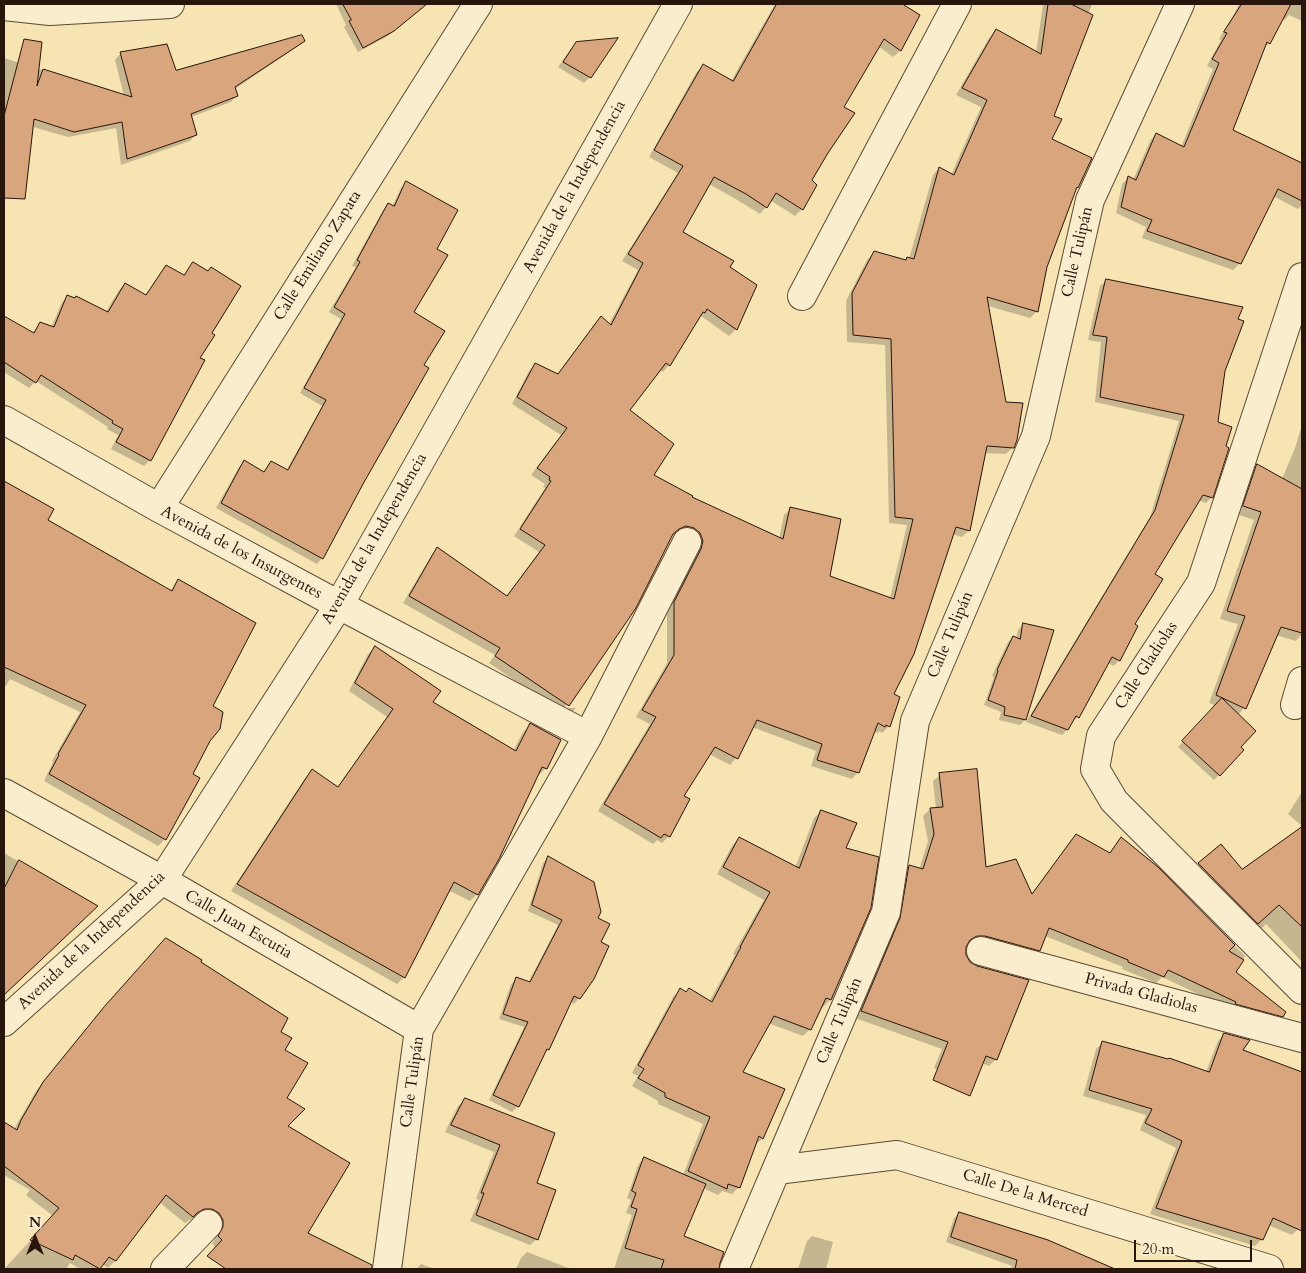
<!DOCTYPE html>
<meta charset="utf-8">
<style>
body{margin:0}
#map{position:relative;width:1306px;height:1273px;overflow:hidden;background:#f7e4b3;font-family:Cardo,serif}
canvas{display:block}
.frame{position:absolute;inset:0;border:5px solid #28150c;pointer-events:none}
.north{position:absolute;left:10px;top:1213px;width:50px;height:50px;-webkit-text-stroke:4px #faedce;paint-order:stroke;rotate:0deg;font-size:14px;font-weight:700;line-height:20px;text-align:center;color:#28150c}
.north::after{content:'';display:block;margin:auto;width:18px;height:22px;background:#28150c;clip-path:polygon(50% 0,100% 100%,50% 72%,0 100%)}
.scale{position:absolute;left:1134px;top:1240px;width:118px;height:22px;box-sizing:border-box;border:2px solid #28150c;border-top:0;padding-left:6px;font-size:15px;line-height:18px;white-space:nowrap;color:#28150c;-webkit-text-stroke:4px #faedce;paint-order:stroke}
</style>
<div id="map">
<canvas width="1306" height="1273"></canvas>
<div class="frame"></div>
<div class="north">N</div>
<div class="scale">20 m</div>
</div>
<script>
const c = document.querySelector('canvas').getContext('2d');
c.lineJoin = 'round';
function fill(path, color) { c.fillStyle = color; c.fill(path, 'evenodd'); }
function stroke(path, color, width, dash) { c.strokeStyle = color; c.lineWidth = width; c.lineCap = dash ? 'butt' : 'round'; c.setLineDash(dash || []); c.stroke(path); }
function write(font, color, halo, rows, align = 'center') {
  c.font = font + ' Cardo,serif'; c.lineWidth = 4; c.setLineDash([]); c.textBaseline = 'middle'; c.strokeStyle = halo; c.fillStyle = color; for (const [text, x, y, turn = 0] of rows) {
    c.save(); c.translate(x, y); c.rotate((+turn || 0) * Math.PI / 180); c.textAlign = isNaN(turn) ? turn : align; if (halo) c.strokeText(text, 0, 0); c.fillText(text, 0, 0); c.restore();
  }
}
fill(new Path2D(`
 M336,4H426L388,36L358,52L344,27L346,25Z
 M775,4H900L918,15L900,51L893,57L878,46L843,108L810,180L802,209L795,216L770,200L766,207L760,214L739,201L709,184L681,233L729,268L736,329L729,336L701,316L669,365L663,372L659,369L628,410L652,476L690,498L779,539L784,515L791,508L828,577L890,598L907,525L889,523L885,345L847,342L846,301L867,260L874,253L905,261L907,258L909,259L933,175L939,168L951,175L981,107L956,95L989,38L996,31L1036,53L1043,4H1092L1053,116L1050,139L1077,187L1074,190L1045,267L1037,311L1030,318L988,306L1013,447L1006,454L984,453L969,530L962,537L952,534L893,695L889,726L882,733L879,731L877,733L873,731L858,772L852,779L811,766L816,751L752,727L736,758L730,765L709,754L682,796L669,836L662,843L657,840L653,844L598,811L650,724L636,717L667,663V610L679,533L672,535L635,607L564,708H576L569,716L561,712L489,663L495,655L403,603L431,556L437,549L506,597L539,552L514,536L545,488L543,487L545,484L531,475L561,435L512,404L529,371L535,365L557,375L594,325L601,318L609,324L638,270L622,261L678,173L649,157L696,73L703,66L731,81Z
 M1239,4H1302V21L1289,15L1285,20L1282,18L1269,43L1263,48L1231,130L1302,164V205L1298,209L1273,196L1240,263L1233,270L1142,238L1146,227L1116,213L1122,184L1128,178L1133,180L1150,141L1156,134L1181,147L1213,69L1207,66L1221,40L1219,39L1234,14Z
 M615,39L590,77L584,83L558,67L571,49L577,44Z
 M304,41L297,47L235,89L237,95L231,102L191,117L196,134L190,141L121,165L116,128L68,137L33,127L24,151L4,147V58L124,96L115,60L121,53L175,71Z
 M407,183L435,250L413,312L423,365L362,484L322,558L317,564L216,508L239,467L244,462L263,473L271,463L286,471L322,406L300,393L341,319L329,312L356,267L352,266L383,210L388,205L392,207L401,188Z
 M193,263L211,334L150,460L144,466L111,449L118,435L107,429L108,427L36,381L29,388L4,372V317L32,333L41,324L51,328L62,302L68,296L106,312L119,290L125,284L145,296L161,273L167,267L183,276Z
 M1106,281L1236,320L1223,370L1217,422L1212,497L1206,503L1198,500L1154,575L1119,660L1114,666L1108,663L1078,717L1072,722L1067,730L1062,735L1026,722L1150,517L1179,421L1095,402L1101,342L1088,340L1100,286Z
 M1302,425V634L1296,641L1276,635L1244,708L1238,715L1239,747L1242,750L1214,780L1178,747L1216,706L1209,703L1238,624L1220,619L1254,520L1236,514L1249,473L1257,465L1282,479L1295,448Z
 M4,483L52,510L46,521L170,591L179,580L211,707L209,740L191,774L198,778L165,839L158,846L44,781L53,762L52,761L80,712L10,679L4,689V629L6,626L4,624Z
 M1023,625L1025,720L1020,725L999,720L1001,712L984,705L994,677L992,676L1008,642L1013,637L1016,639L1018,630Z
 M375,647L432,702L513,751L523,732L530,725L546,768L539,775H537L477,894L470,901L448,890L404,977L397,984L231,891L305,778L312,771L337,788L387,717L349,691L368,654Z
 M940,775L985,868L1031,895L1070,843L1108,854L1121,839L1157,868L1245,956L1234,973L1282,1016L1275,1023L1230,1009L1162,977L1156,983L1122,969L1123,967L1045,936L1039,950L1032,957L977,942H969L966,944L965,955L996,1059L989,1066L982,1063L971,1081L934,1068L942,1049L855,1018L902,874L909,867L919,870L928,841L923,816L930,809H936L933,781Z
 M1302,792V826L1288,814Z
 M821,811L845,848L830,1000L823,1007L821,1006L810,1029L803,1036L768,1023L741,1073L784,1090L762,1139L754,1146L739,1187L732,1194L722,1191L718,1195L703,1188L683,1236L713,1249L704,1269H614L632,1215L626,1213L631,1200L627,1198L638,1165L644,1158L683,1175L703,1124L658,1104V1101L632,1086L638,1076L632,1073L673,997L680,990L709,1002L735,955L733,954L764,900L717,874L732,846L739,838L795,868L814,818Z
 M1302,828V962L1266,924L1256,935L1192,871L1220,846L1242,871Z
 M4,853L96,906L4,993Z
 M548,858L596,919L579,998L574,1004L570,1001L548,1049L544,1053L518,1106L512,1112L489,1100L524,1027L499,1019L511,984L516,979L528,983L558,925L528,911L543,863Z
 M159,947L199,962L279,1032L283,1051L286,1127L235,1263L212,1244L217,1235L216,1227L204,1215L196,1216L185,1223L159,1202L115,1261L108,1268L102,1264L98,1269H80L70,1263L66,1269H4L53,1216L26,1195L30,1190L4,1175V1124L14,1129L36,1091L97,1016Z
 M1224,1034L1241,1050L1302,1074V1220L1298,1229L1292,1235L1268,1225L1262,1239L1255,1246L1150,1214L1176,1148L1140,1130L1146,1115L1083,1096L1096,1049L1102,1043L1206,1072L1218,1041Z
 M465,1100L535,1184L537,1239L530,1245L470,1221L479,1200L476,1199L494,1152L445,1132L458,1106Z
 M959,1213L1048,1241L1112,1269H1011L1012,1266L946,1242L954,1218Z
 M812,1236L833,1242L826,1269H798L807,1241Z
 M300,1243L345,1253L336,1269H285Z
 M527,1252L571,1269H516L521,1258Z
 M421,1264L435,1269H416Z`), '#0003');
const building = new Path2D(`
 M343,4H427L394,31L363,48L349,21L351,20Z
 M777,4H905L904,5L920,15L901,51L884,39L844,107L855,113L828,153L812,180L817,185L803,210L776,193L767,208L746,194L714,177L683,232L734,261L730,267L757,285L737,330L707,309L705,313L703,312L670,366L666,363L630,410L674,444L654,475L693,496L692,497L783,539L790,507L841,519L830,576L894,599L913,519L895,517L891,339L853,335L852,293L874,251L906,260L907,257L914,259L939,167L954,175L987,100L962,88L996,29L1041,54L1048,4H1071L1093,15L1054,116L1062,119L1052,139L1092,158L1078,188L1077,187L1047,267L1038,312L987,297L1006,402L1023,403L1017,440L1014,448L987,446L970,531L956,527L914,654L894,694L900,697L890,727L886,725L885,727L878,723L859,773L817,760L822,744L757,720L738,759L715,747L684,796L690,799L670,837L664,834L661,838L604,804L656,717L642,710L674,655V602L701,549L703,541L700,533L694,528L686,526L679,529L673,534L636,608L569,706L495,656L500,648L409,596L437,547L507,596L545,545L520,529L551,481L549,480L550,477L537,468L567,428L517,397L535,363L558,374L601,316L611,325L643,263L628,254L683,166L654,150L703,64L733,81Z
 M1242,4H1291L1270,44L1267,42L1233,130L1302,163V201L1278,189L1241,264L1147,231L1152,220L1121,207L1128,176L1136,180L1156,133L1184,147L1219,63L1212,59L1227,33L1224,32Z
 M302,35L305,41L235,87L238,96L191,114L197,135L127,159L122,122L74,132L34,119L25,199L4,198V116L24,39L42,42L37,86L43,69L132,97L120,52L167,44L176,70Z
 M618,38L591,78L563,62L576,42Z
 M406,181L458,210L437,249L448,255L414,312L445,331L424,365L429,368L363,484L323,559L221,503L244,460L264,472L271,461L288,470L326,400L304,388L345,314L334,307L360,262L357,260L388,203L394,206Z
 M193,262L208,271L211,267L241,286L212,333L215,335L200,358L205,360L151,461L116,442L123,429L112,423L113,421L41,375L36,383L4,362V316L34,333L40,322L54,327L67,295L75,298L76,296L108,312L125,283L146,295L166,265L184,275Z
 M1106,279L1243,307L1238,319L1244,321L1225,371L1218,422L1232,427L1226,446L1229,448L1213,498L1203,495L1155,574L1163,579L1135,624L1138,626L1120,661L1112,657L1079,718L1076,716L1068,730L1031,716L1155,510L1184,415L1100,397L1107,337L1093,335Z
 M1257,464L1302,489V633L1281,627L1246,709L1216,695L1245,616L1227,611L1261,512L1243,506Z
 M4,481L54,509L48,520L172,591L178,579L256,623L213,706L223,712L220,729L210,741L193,774L200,778L166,840L49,774L59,755L58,754L86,705L4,667Z
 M1023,623L1054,630L1026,720L1004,715L1005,707L988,700L998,671L997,670L1013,636L1020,639Z
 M375,646L441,691L433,702L516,751L530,723L561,740L547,769L542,767L499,859L478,895L454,882L405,978L237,884L312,769L338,787L393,709L355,683Z
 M1222,698L1256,731L1241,747L1244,750L1220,776L1182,741Z
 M977,769L986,867L1016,859L1032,894L1076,834L1110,853L1121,837L1158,867L1235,945L1229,951L1244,960L1236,972L1286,1012L1283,1017L1235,1004L1236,1002L1168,970L1164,977L1128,962V960L1049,928L1040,951L985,936H977L970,940L966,947V955L970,962L977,966L1029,980L997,1060L986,1056L970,1096L933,1080L948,1042L861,1011L900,918L909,865L923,869L934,834L930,808L943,807L939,773Z
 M821,810L857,823L846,848L879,857L871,908L831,1000L826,998L811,1030L774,1016L743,1072L785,1089L763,1139L759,1136L740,1188L728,1184L727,1189L688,1171L710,1117L665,1097V1093L638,1078L644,1069L638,1065L680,988L686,992L689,988L712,1002L741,947H740L770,892L723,867L739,837L799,868Z
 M1302,827V927L1279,905L1258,924L1198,863L1221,844L1242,869Z
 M548,856L594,882L601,912L598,918L610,924L601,942L609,946L594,979L580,999L574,996L549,1050L547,1049L519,1107L493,1095L528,1022L503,1014L516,977L530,982L562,920L532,905Z
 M19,860L98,906L4,995V889Z
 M166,938L202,960L201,962L288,1018L281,1032L292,1038L285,1050L308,1063L287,1098L305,1109L288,1126L350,1163L308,1233L372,1265V1269H226L207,1256L222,1240L218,1236L223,1227V1220L219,1213L212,1209H204L197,1213L193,1217L166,1195L116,1261L109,1257L100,1269L75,1255L73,1260L30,1240L59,1208L4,1166V1122L17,1130L21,1120L43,1082L104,1007Z
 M1224,1033L1250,1040L1243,1050L1302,1072V1231L1273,1218L1263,1240L1156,1208L1182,1141L1145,1123L1152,1109L1089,1090L1102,1041L1168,1059L1169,1058L1209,1072Z
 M465,1098L555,1133L537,1183L556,1190L538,1240L476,1215L484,1193H481L500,1145L451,1125Z
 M644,1157L706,1184L684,1236L724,1252L720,1263L719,1269H661L664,1260L625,1248L637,1209L631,1207L636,1193L632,1191Z
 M959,1212L1048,1240L1115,1269H1015L1017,1260L951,1237Z`);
fill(building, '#d9a57c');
stroke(building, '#28150c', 1);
const street = new Path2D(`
 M4,6L50,11L170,4
 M1302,277L1201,583L1101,736L1095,769L1114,801L1302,990
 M802,296L957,4
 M4,420L159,508L339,605L588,736
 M159,508L478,4
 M1295,705L1302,681
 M4,793L162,880L419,1029
 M981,951L1302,1038
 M4,1022L162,880L339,605L678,4
 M777,1170L897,1155L1269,1269
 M165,1269L208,1224
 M387,1269L419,1029L588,736L687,542
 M734,1269L886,912L915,721L1036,436L1090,200L1180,4`);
stroke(street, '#5c4936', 30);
stroke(street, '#faedce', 28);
write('16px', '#28150c', '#faedce', [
 ["Avenida de la Independencia",575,187,-61],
 ["Calle Tulipán",1078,252,-77],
 ["Calle Emiliano Zapata",318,256,-58],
 ["Avenida de la Independencia",375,539,-60],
 ["Avenida de los Insurgentes",241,553,28],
 ["Calle Tulipán",951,635,-67],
 ["Calle Gladiolas",1147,666,-57],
 ["Calle Juan Escutia",238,925,30],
 ["Avenida de la Independencia",92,941,-43],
 ["Privada Gladiolas",1141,994,15],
 ["Calle Tulipán",840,1021,-67],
 ["Calle Tulipán",413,1082,-82],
 ["Calle De la Merced",1025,1194,17]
]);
</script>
